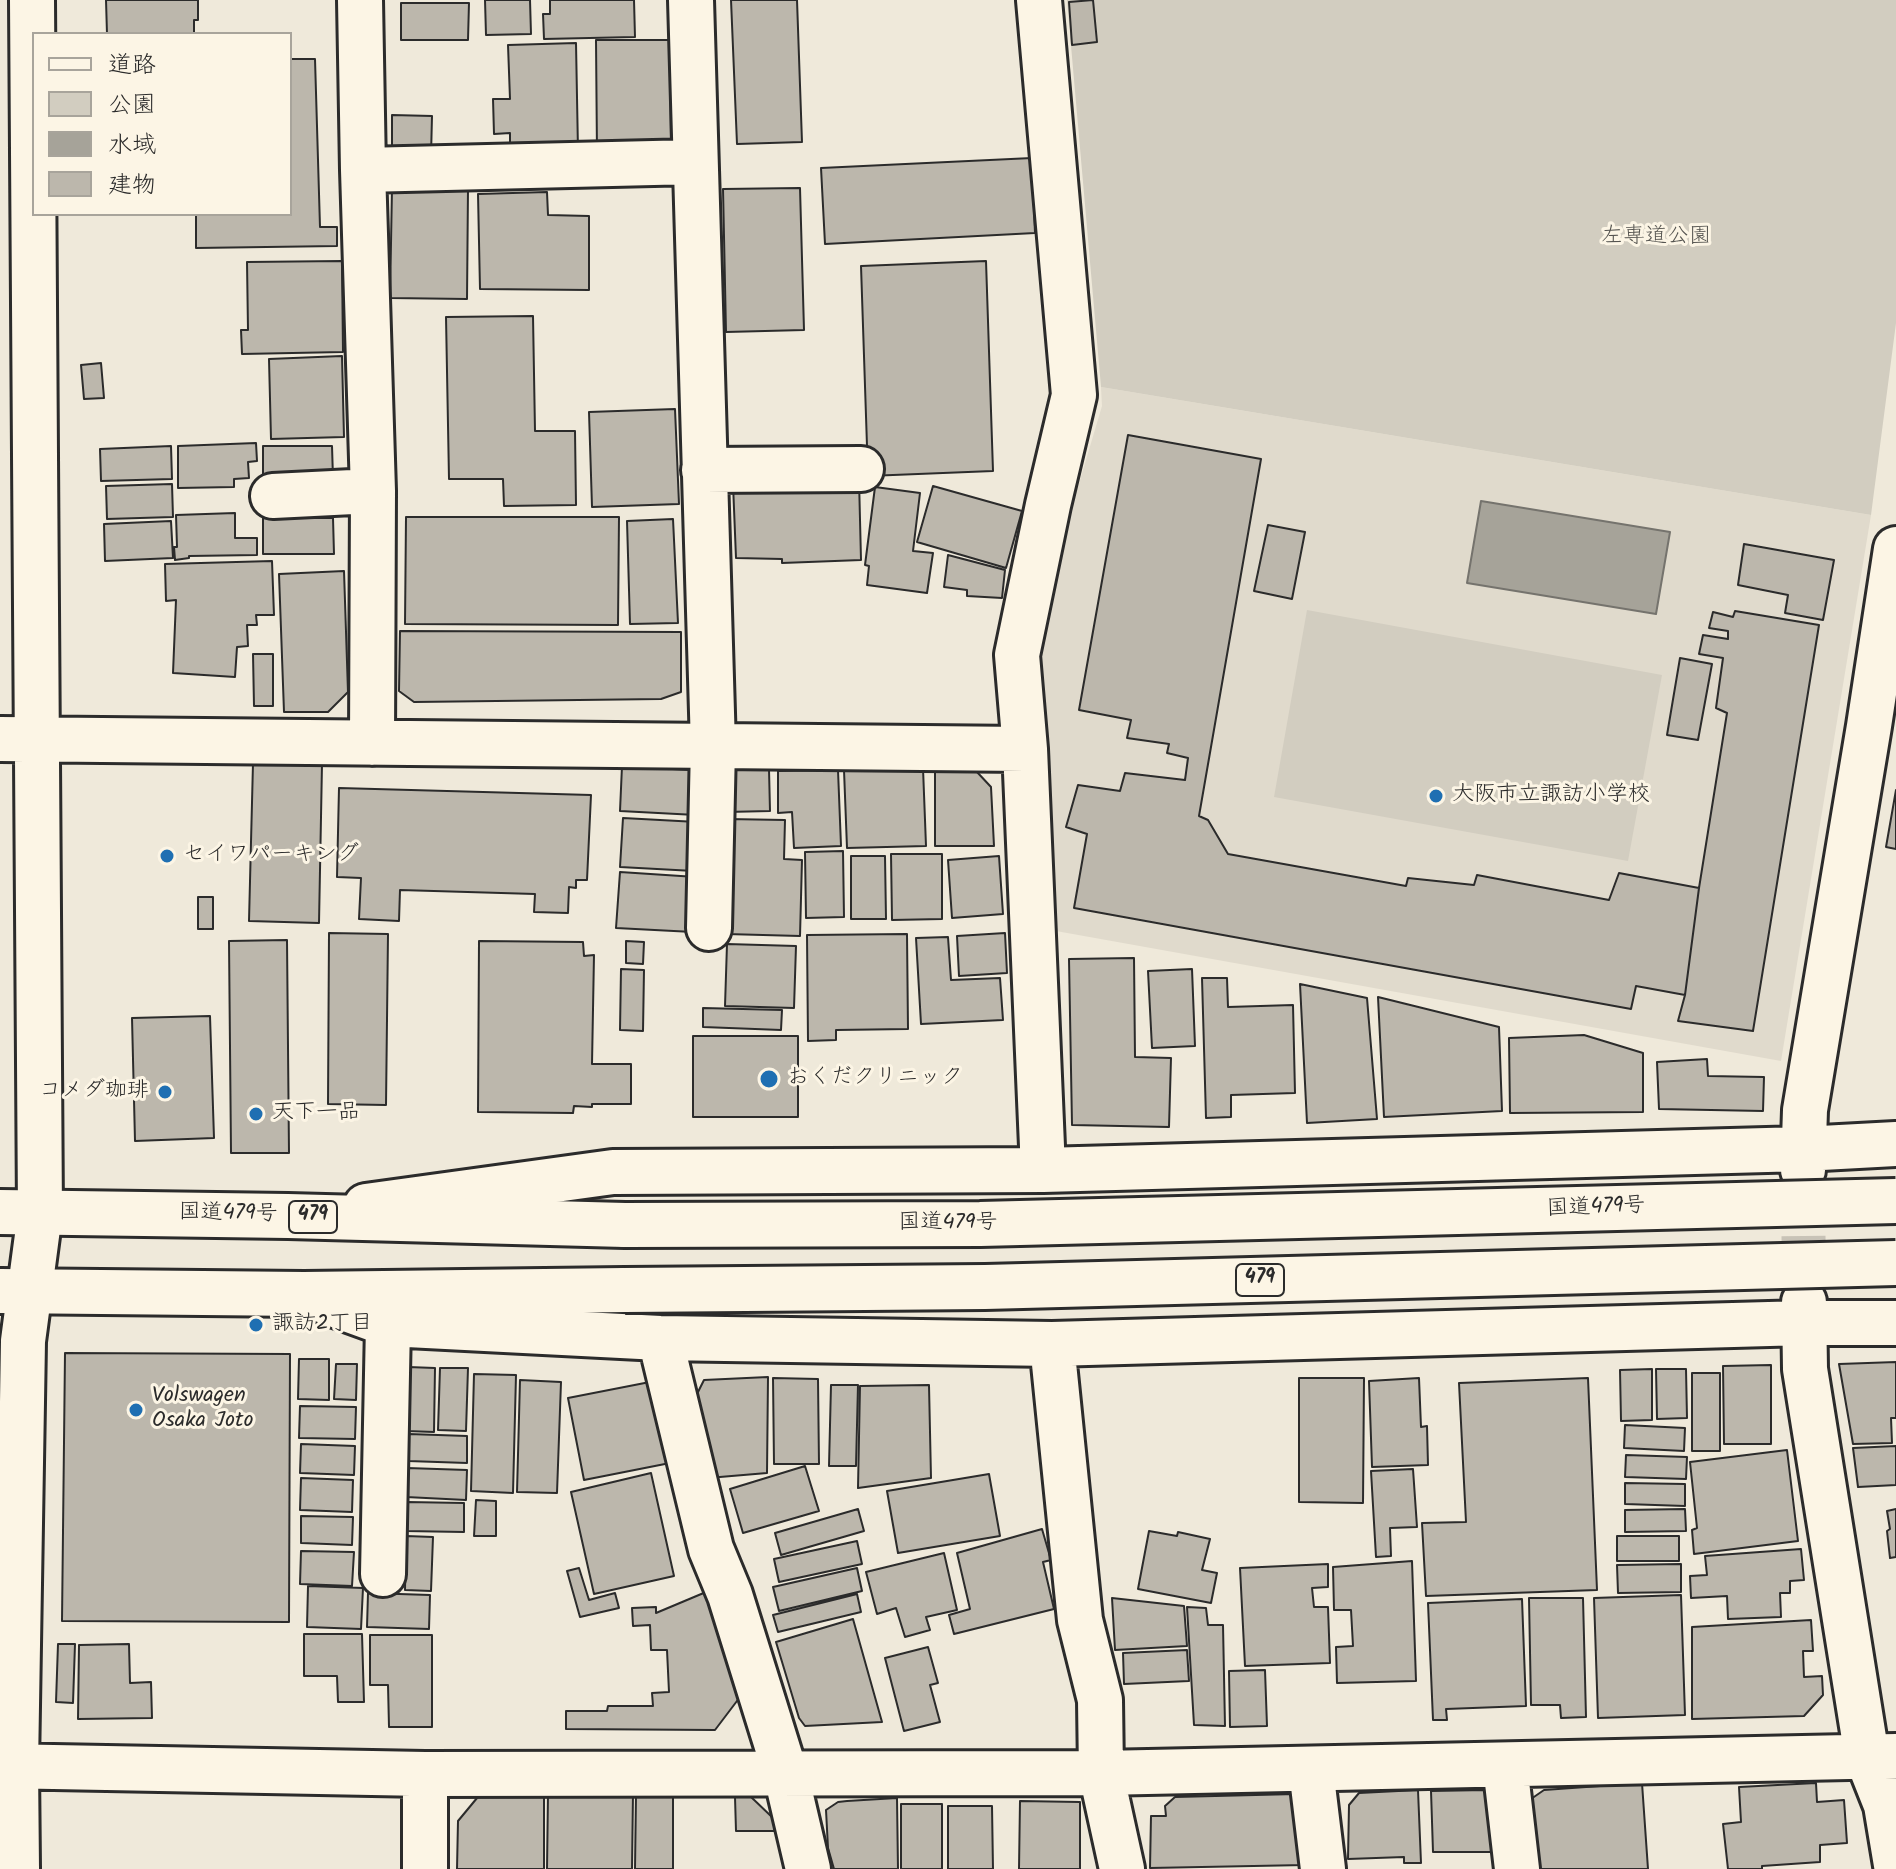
<!DOCTYPE html>
<meta charset="utf-8">
<style>
body{margin:0}
#map{position:relative;width:1896px;height:1869px;overflow:hidden;background:#efe9da;font-family:Kalam,"Klee One",sans-serif}
canvas{display:block}
.legend{position:absolute;left:32px;top:32px;width:260px;height:184px;box-sizing:border-box;background:#fcf5e5;border:2px solid #a8a49b;margin:0;padding:10px 14px;list-style:none;font-size:24px;color:#2b2b2b}
.legend li{display:flex;align-items:center;gap:16px;height:40px}
.legend b{width:40px;border:2px solid #a8a49b}
</style>
<div id="map">
<canvas width="1896" height="1869"></canvas>
<ul class="legend">
<li><b style="height:10px;background:#fcf5e5"></b>道路</li>
<li><b style="height:22px;background:#d2cdc0"></b>公園</li>
<li><b style="height:22px;background:#a6a399"></b>水域</li>
<li><b style="height:22px;background:#bcb7ac"></b>建物</li>
</ul>
</div>
<script>
const c = document.querySelector('canvas').getContext('2d');
c.lineJoin = 'round';
function fill(path, color) { c.fillStyle = color; c.fill(path, 'evenodd'); }
function stroke(path, color, width, dash) { c.strokeStyle = color; c.lineWidth = width; c.lineCap = dash ? 'butt' : 'round'; c.setLineDash(dash || []); c.stroke(path); }
function write(font, color, halo, rows, align = 'center') {
  c.font = font + ' Kalam,"Klee One",sans-serif'; c.lineWidth = 6; c.setLineDash([]); c.textBaseline = 'middle'; c.strokeStyle = halo; c.fillStyle = color; for (const [text, x, y, turn = 0] of rows) {
    c.save(); c.translate(x, y); c.rotate((+turn || 0) * Math.PI / 180); c.textAlign = isNaN(turn) ? turn : align; if (halo) c.strokeText(text, 0, 0); c.fillText(text, 0, 0); c.restore();
  }
}
fill(new Path2D(`
 M1101,387L1871,515L1781,1061L1056,931L1038,660L1053,571L1102,406Z`), '#e0dacc');
fill(new Path2D(`
 M1067,0H1896V323L1871,515L1101,387Z
 M1307,610L1662,675L1628,861L1274,797Z`), '#d2cdc0');
const water = new Path2D(`
 M1481,501L1670,532L1656,614L1467,583Z`);
fill(water, '#a6a399');
stroke(water, '#75736d', 2);
const building = new Path2D(`
 M106,0H198V20H194V34H107Z
 M485,0H530L531,34L486,35Z
 M550,0H634L635,37L544,39L543,14H550Z
 M731,0H797L802,142L737,144Z
 M1093,0L1097,42L1072,45L1069,2Z
 M401,3H469L468,40H401Z
 M596,40H670L671,153L597,154Z
 M576,43L578,151L510,152V133L494,134L493,99H510L508,45Z
 M290,59H315L320,227H337V246L196,248V214H290Z
 M392,115L432,116L431,156L392,155Z
 M1032,158L1035,233L825,244L821,168Z
 M392,188L468,189L467,299L390,298Z
 M800,188L804,330L726,332L723,189Z
 M547,192L548,215L589,216V290L480,289L478,194Z
 M342,261L343,352L242,354L241,330H248L247,262Z
 M986,261L993,471L868,476L861,266Z
 M533,316L535,431H575L576,505L504,506L503,479H449L446,317Z
 M342,356L344,437L271,439L269,359Z
 M101,363L104,398L84,399L81,365Z
 M675,409L679,504L592,507L589,412Z
 M1128,435L1261,459L1199,816L1208,820L1228,854L1406,886L1408,878L1474,885L1477,875L1609,900L1619,873L1699,888L1685,995L1636,986L1631,1009L1074,908L1087,834L1066,827L1078,785L1120,791L1125,773L1185,780L1188,758L1167,753L1169,744L1127,738L1131,720L1079,710Z
 M256,443L257,461L248,462L249,478L234,479V487L178,488V446Z
 M171,446L172,479L101,481L100,449Z
 M263,446H332L333,478L263,479Z
 M859,479L861,560L782,563V559L736,558L733,484Z
 M172,484L173,517L107,519L106,486Z
 M933,486L1022,511L1006,568L917,542Z
 M875,487L920,493L913,551L933,553L927,593L867,585L869,566L865,565Z
 M235,513V538H257V555L189,556V558L175,560L174,547H177L176,515Z
 M406,517H619L618,625L405,624Z
 M263,518H333L334,554H263Z
 M673,519L678,623L630,624L627,521Z
 M171,521L173,558L105,561L104,524Z
 M1268,525L1305,532L1292,599L1254,591Z
 M1744,544L1834,560L1823,620L1785,613L1788,595L1738,585Z
 M948,555L1005,570L1002,598L967,596V590L944,587Z
 M272,561L274,615H256L257,625H247L248,646L237,647L235,677L173,673L176,600L166,601L165,564Z
 M344,571L348,692L328,712H284L279,574Z
 M1735,611L1819,625L1753,1031L1678,1021L1685,995L1699,888L1727,713L1716,708L1723,658L1699,654L1703,635L1728,639V631L1709,628L1713,612L1733,617Z
 M400,631L681,632V692L661,699L414,702L399,691Z
 M253,654H273V706H254Z
 M1680,658L1712,664L1698,740L1667,735Z
 M253,763L322,764L319,923L249,921Z
 M622,766L690,770L698,780L696,815L620,811Z
 M923,768L926,846L847,848L844,770Z
 M769,769L770,811L726,812L725,770Z
 M838,770L841,846L794,848L792,812L778,813V771Z
 M961,770V772H977L991,787L994,846H935V771Z
 M339,788L591,795L587,880H576V888L569,887L568,913L534,912L535,894L400,890L399,921L359,919L361,878L337,877Z
 M1896,790V849L1886,847Z
 M623,818L697,822L694,871L620,867Z
 M727,819L785,820L784,859L802,860L800,936L726,934Z
 M843,851L844,917L806,918L805,852Z
 M891,854H942V919L892,920Z
 M851,856H885L886,919H851Z
 M999,856L1003,914L952,918L948,860Z
 M620,872L696,877L693,932L616,928Z
 M198,897H213V929H198Z
 M329,933L388,934L386,1105L328,1104Z
 M1005,933L1007,973L959,976L957,936Z
 M907,934L908,1029L836,1030V1040L808,1041L807,935Z
 M948,937L951,980L1000,978L1003,1020L921,1024L916,938Z
 M287,940L289,1153H231L229,941Z
 M479,941L583,942L584,956L594,955L592,1064H631V1104H592V1107L574,1106L573,1113L478,1112Z
 M626,941L644,942L643,964L626,963Z
 M727,944L796,946L794,1008L725,1006Z
 M1134,958L1135,1057L1171,1058L1169,1127L1072,1125L1069,959Z
 M621,969L644,970L643,1031L620,1030Z
 M1192,969L1195,1046L1152,1048L1148,971Z
 M1202,978H1227L1228,1007L1293,1005L1295,1093L1231,1095V1117L1206,1118Z
 M1300,984L1367,998L1377,1119L1307,1123Z
 M1378,997L1499,1027L1502,1111L1384,1117Z
 M703,1008L782,1010L781,1030L703,1027Z
 M210,1016L214,1138L135,1141L132,1018Z
 M1584,1035L1643,1053V1112L1510,1113L1509,1038Z
 M693,1036H798V1117H693Z
 M1707,1059L1708,1076L1764,1077L1763,1111L1659,1109L1657,1062Z
 M65,1353L290,1354L289,1622L62,1621Z
 M299,1359H329V1400L298,1399Z
 M1896,1362V1418H1891L1892,1443L1853,1444L1839,1364Z
 M336,1364H357L356,1400L334,1399Z
 M1771,1365V1444H1724L1723,1366Z
 M408,1367L435,1368L434,1432L406,1431Z
 M440,1368H468L466,1431L438,1430Z
 M1652,1369V1420L1621,1421L1620,1370Z
 M1656,1369H1686L1687,1418L1657,1419Z
 M1692,1373H1720V1451H1692Z
 M474,1374L516,1375L513,1493L471,1491Z
 M768,1377L767,1473L708,1478L690,1408L704,1380Z
 M773,1378L818,1379L819,1464H774Z
 M1299,1378H1364L1363,1503L1299,1502Z
 M1419,1378L1421,1427L1427,1426L1428,1465L1372,1467L1369,1381Z
 M1588,1378L1597,1590L1426,1596L1422,1523L1466,1522L1459,1383Z
 M520,1380L561,1382L557,1493L517,1492Z
 M655,1381L670,1463L584,1480L568,1398Z
 M831,1385H858L856,1466H829Z
 M929,1385L931,1478L858,1488L860,1386Z
 M300,1406L356,1407L355,1439L299,1438Z
 M1625,1425L1685,1428L1684,1451L1624,1448Z
 M409,1434L467,1436V1463L408,1461Z
 M301,1444L355,1446L354,1475L300,1473Z
 M1896,1446V1485L1858,1487L1853,1448Z
 M1787,1450L1798,1541L1694,1554L1692,1530L1697,1528L1690,1462Z
 M1626,1455L1687,1457L1686,1479L1625,1477Z
 M805,1466L819,1511L743,1533L730,1489Z
 M407,1468L467,1470L466,1500L406,1497Z
 M1413,1469L1417,1527L1390,1528L1391,1556L1376,1557L1371,1471Z
 M651,1473L674,1576L594,1594L571,1492Z
 M989,1474L1000,1536L898,1553L887,1491Z
 M301,1478L353,1480L352,1512L300,1510Z
 M1625,1483L1685,1484V1506L1625,1504Z
 M476,1500L496,1501V1536H474Z
 M407,1502L464,1503V1532L405,1531Z
 M858,1509L864,1531L781,1555L775,1533Z
 M1685,1509L1686,1531L1625,1532V1510Z
 M1896,1509V1557L1890,1558L1887,1531L1890,1529L1887,1511Z
 M301,1516L353,1517L352,1545L301,1543Z
 M1042,1529L1051,1560L1043,1562L1054,1609L954,1634L949,1615L970,1609L957,1553Z
 M1149,1531L1177,1536L1178,1532L1210,1539L1202,1570L1217,1573L1211,1603L1138,1589Z
 M406,1536L433,1537L431,1591L405,1590Z
 M1617,1536H1679V1561H1617Z
 M857,1541L862,1564L779,1582L774,1559Z
 M1801,1549L1804,1580L1790,1581V1593H1780L1781,1617L1728,1619L1727,1596L1691,1598L1690,1576L1707,1575L1705,1556Z
 M301,1551L354,1552L352,1586L300,1584Z
 M944,1553L957,1610L926,1617L930,1630L905,1637L896,1608L877,1614L866,1572Z
 M1412,1561L1416,1681L1337,1683L1336,1647L1353,1646L1351,1610H1334L1333,1567Z
 M1328,1564V1587L1312,1588L1314,1607H1328L1330,1663L1245,1666L1240,1568Z
 M1681,1564V1592L1618,1593L1617,1565Z
 M579,1568L589,1600L615,1593L619,1608L580,1617L567,1571Z
 M857,1568L862,1591L779,1611L773,1587Z
 M308,1586L363,1588L361,1629L307,1627Z
 M706,1592L740,1697L715,1730L566,1729V1711H607L608,1706H653L652,1693L669,1692L667,1650H651L650,1625L633,1626L632,1608L656,1607V1613Z
 M368,1593L430,1595L429,1629L367,1627Z
 M857,1594L861,1612L778,1632L773,1615Z
 M1681,1595L1685,1715L1598,1718L1594,1598Z
 M1112,1598L1184,1606L1187,1646L1115,1650Z
 M1529,1598H1583L1586,1717L1561,1718L1560,1705H1531Z
 M1522,1599L1526,1706L1446,1709L1447,1720H1433L1428,1603Z
 M1187,1607L1206,1608L1208,1625H1223L1225,1726L1194,1725Z
 M853,1619L882,1722L805,1726L799,1718L776,1642Z
 M1811,1620L1813,1651H1803L1804,1677L1822,1676L1823,1695L1804,1716L1692,1719V1627Z
 M304,1634H362L364,1702H338L337,1676H304Z
 M370,1635H432V1727H389L388,1685H370Z
 M58,1644H75L73,1703L56,1702Z
 M129,1644L130,1683L151,1682L152,1718L78,1719L79,1645Z
 M928,1647L938,1683L930,1685L940,1722L904,1731L885,1658Z
 M1187,1650L1189,1681L1124,1684L1123,1653Z
 M1265,1670L1267,1726L1230,1727L1229,1671Z
 M1642,1783L1648,1869H1535L1531,1799L1544,1790Z
 M1816,1783L1817,1802L1844,1800L1847,1843L1820,1845V1862L1762,1866V1869H1728L1723,1824L1741,1822L1739,1787Z
 M1418,1790L1421,1863H1404V1857L1348,1859L1349,1805L1359,1793Z
 M1486,1790L1497,1799V1852H1433L1431,1791Z
 M482,1792L544,1793V1869H457L458,1821Z
 M548,1793H633L632,1869H547Z
 M636,1794H673V1869H635Z
 M1296,1794L1305,1865L1150,1868L1151,1816H1166L1165,1806L1175,1797Z
 M750,1796L773,1818L775,1831H736L735,1797Z
 M897,1798L898,1869H834L828,1848L826,1810L838,1802L847,1801Z
 M1020,1801L1080,1802V1869H1019Z
 M901,1804H942V1869H901Z
 M948,1806H992L993,1869H948Z`);
fill(building, '#bcb7ac');
stroke(building, '#2b2b2b', 2);
stroke(new Path2D(`
 M1803,1170L1804,1302`), '#c8c3b7', 44, [44, 22]);
const minor = new Path2D(`
 M360,0L363,170L373,491L372,743
 M691,0L713,746L709,928
 M1039,0L1074,395L1048,505L1017,655L1025,749L1043,1170
 M363,170L695,162
 M704,470L861,469
 M273,496L373,491
 M0,739L1025,749
 M1803,1170L1805,1110L1869,726L1896,549
 M366,1206L613,1172L1043,1170L1803,1149L1896,1144
 M308,1295L388,1324L660,1338L1052,1344L1805,1323H1896
 M1804,1302L1805,1369L1867,1757L1886,1805L1896,1865
 M660,1338L711,1549L730,1595L786,1775L808,1869
 M1052,1344L1080,1620L1100,1700L1101,1773L1122,1869
 M383,1574L388,1324
 M1505,1765L1517,1869
 M0,1766L425,1774L1101,1773L1896,1756
 M1311,1769L1323,1869
 M17,1869L16,1766L23,1341L40,1213L32,0
 M425,1869V1774`);
const highway = new Path2D(`
 M0,1212L288,1216L625,1225
 M0,1291L304,1294L625,1290`);
stroke(minor, '#2b2b2b', 50);
stroke(highway, '#2b2b2b', 50);
stroke(minor, '#fcf5e5', 44);
stroke(highway, '#fcf5e5', 44);
const highwayBridge = new Path2D(`
 M625,1225L980,1224L1896,1201
 M625,1290L985,1287L1896,1263`);
stroke(highwayBridge, '#2b2b2b', 50, []);
stroke(highwayBridge, '#fcf5e5', 44);
for (const [x, y, r, color] of [
 [1436,796,8,"#1f6fb2"],
 [167,856,8,"#1f6fb2"],
 [769,1079,10,"#1f6fb2"],
 [165,1092,8,"#1f6fb2"],
 [256,1114,8,"#1f6fb2"],
 [256,1325,8,"#1f6fb2"],
 [136,1410,8,"#1f6fb2"]
]) { const dot = new Path2D(); dot.arc(x, y, r, 0, 2 * Math.PI); c.fillStyle = color; c.fill(dot); stroke(dot, '#fcf5e5', 3); }
for (const [x, y, w] of [
 [313,1217,48],
 [1260,1280,48]
]) { const box = new Path2D(); box.roundRect(x - w / 2, y - 16, w, 32, 6); c.fillStyle = '#fcf5e5'; c.fill(box); stroke(box, '#2b2b2b', 2); }
write('bold 20px', '#2b2b2b', null, [
 ["479",313,1217],
 ["479",1260,1280]
]);
write('22px', '#555450', '#fcf5e5', [
 ["左専道公園",1656,238]
]);
write('22px', '#2b2b2b', '#fcf5e5', [
 ["大阪市立諏訪小学校",1452,796],
 ["セイワパーキング",183,856],
 ["おくだクリニック",787,1079],
 ["コメダ珈琲",149,1092,"right"],
 ["天下一品",272,1114],
 ["諏訪2丁目",272,1325],
 ["Volswagen",152,1397],
 ["Osaka Joto",152,1422]
], 'left');
write('22px', '#2b2b2b', '#fcf5e5', [
 ["国道479号",1596,1209,-2],
 ["国道479号",228,1215,1],
 ["国道479号",948,1224]
]);
</script>
